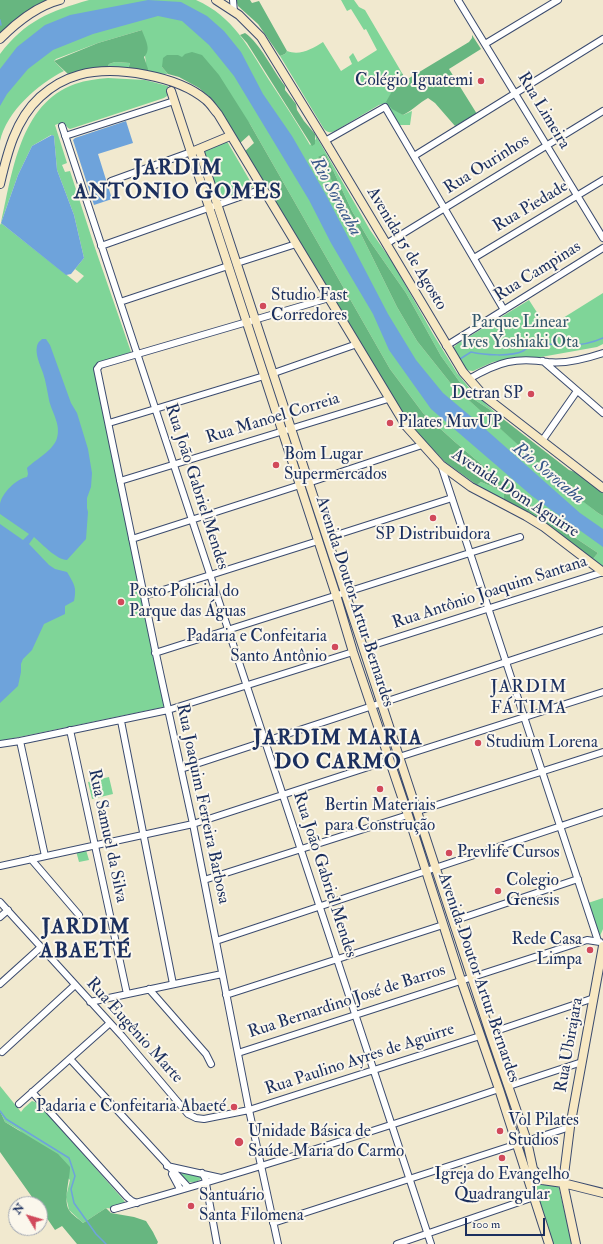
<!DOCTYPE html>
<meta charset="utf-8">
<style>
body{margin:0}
#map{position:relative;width:603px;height:1244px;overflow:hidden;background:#f1e9cf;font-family:"IM FELL Double Pica",serif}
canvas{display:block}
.north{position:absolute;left:8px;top:1196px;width:40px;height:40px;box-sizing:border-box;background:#fbf7ec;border:1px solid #a1a7b3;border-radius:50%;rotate:308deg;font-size:11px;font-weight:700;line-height:16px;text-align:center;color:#1b2f5e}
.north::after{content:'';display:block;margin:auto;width:14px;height:18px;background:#d1495b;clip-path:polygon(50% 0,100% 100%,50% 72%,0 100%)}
.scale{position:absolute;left:465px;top:1218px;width:80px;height:18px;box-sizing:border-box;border:2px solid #1b2f5e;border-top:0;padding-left:5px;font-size:12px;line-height:14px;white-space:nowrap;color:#1b2f5e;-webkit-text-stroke:3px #fbf7ec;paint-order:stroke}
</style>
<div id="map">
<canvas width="603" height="1244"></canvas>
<div class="north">N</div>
<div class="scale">100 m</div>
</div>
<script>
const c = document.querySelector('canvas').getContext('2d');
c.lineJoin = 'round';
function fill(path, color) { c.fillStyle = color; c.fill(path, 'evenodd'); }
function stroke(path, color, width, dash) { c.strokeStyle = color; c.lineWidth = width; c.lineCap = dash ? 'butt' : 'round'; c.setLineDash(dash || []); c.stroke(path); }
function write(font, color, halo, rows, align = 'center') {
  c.font = font + ' "IM FELL Double Pica",serif'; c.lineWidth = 4; c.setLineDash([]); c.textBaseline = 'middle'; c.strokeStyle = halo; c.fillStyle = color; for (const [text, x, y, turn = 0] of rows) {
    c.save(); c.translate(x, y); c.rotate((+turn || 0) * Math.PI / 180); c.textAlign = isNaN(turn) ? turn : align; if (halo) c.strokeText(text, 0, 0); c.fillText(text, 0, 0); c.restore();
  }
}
fill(new Path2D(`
 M89,0H196C234,17 248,47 269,80C283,101 297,123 310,145L316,139L315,134L370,230L393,263L433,334L457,373L471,390L498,415L475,400L459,381L441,356L406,293L369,240L352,211L327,157H318L351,214L397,307L417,341L452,385L570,491L598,513L603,516V567L592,560L598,553L568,533L525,501L455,442L423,413L390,369L250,124L183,57L162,67L168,74L147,73L142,30L98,43L56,59L54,61L64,71C38,84 7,111 0,141V54C25,21 50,11 89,0Z
 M341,0H354L359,7L365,10L402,73L387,102L403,115L412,111L410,125H399L385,103L379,105L335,131C330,133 328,133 324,129L280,56L285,54L287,51C300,56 312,49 323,42L341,71L352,64L349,57L353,53L358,62L377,50L366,29L364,30L351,9L347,11Z
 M115,62L130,63L128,69L107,68L109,64Z
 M108,78L145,80L168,86L167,96L164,98L70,129L68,128L63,122L55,125L67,163L62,165L65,172L70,171L94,245L131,352L101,362L94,367L164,707L0,741V225L1,223L77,283L84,276L75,269L84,258L74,215L57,170L54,136L51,135L32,146L18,175L1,223C12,174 20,103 75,84C86,80 97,79 108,78Z
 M225,140L228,143L253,186L250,190L222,200L220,199L204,153L205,149Z
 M603,293V344L597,347L541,357H521L493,362L473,371L466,370L453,348L457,344L529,300L547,328Z
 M481,482L504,492L506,501L477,485Z
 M109,777L113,794L92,799L88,782Z
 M86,850L89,860L79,862L76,851Z
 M603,898V929L600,936H598L588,903Z
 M0,1086L21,1112L24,1108L32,1101L38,1103L121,1197L125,1202C121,1207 113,1209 106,1208L83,1223L69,1210L66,1197L70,1180L19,1130L5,1122L0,1111Z
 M183,1172L200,1175L203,1177C196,1185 184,1184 181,1174Z
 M533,1182L558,1184L572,1244H553Z`), '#7fd598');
fill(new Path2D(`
 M0,0H48L32,8L0,37Z
 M236,0H250L252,3L259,1L287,51L285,54L280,56L258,24L238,6Z
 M142,30C145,40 152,49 144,57L148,69L147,73L128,69L130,63L115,62L109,64L107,68L86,69L68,74L54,61L98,43Z
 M245,33C260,43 273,71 285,86V90L296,104L297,110L304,121L315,134V144L312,146L247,43L240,35Z
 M472,35L481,49L449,69L477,114L455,126L435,103L428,98C419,103 413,110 403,115L392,109L386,102L402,73L406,80L469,42L472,38Z
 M192,52L202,55L219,75L250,124L390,369L423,413L455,442L525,501L568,533L598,553L592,560L532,515L506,501L504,499V492L481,482L477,485L445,462L409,424L244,152L254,143L249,135L239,144L212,99L199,88L179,77L168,74L162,67L163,58L167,55H178L182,57L185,54Z
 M324,154L327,157L352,211L369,240L406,293L441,356L459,381L475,400L498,415L569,470L581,474L601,490L603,492V516L598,513L569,491L452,385L417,341L397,307L351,214L318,157Z
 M0,1111L5,1122L58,1154L70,1167C70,1179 63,1200 69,1210C71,1214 79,1219 83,1223L106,1208L111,1213L134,1217L146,1221L153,1232L158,1242L157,1244H77L62,1226L55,1230L40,1208V1204H37L0,1152Z`), '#67b680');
fill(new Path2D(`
 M148,0L181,2L207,16L224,31L241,52L263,94L292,136L326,195L388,314L416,360L443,393L474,419L580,513L603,529V547L532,496L431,409L389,350L373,314L331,243L309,200L234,76L209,45L182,21L158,16L93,34L53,50L28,69L7,94L0,106V69L17,47L45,25L70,15Z
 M126,121L133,143L98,154L112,199L94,205L73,140L75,138Z
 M52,135L54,136L57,170L74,215L84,258L71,274L66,275L1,223L18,175L32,146Z
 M42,339H46L50,345L71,403L77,413L88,449L92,473L91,487L87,498V508L88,512L86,539L67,560C57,560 42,544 34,537L29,544L49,565L55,569L67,572C74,584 77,587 74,601L65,606V614L44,624L32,650L23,659L21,664V672L18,686L0,703V524L23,540L29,534L0,514C0,511 0,507 0,504C2,493 16,479 27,477L28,474L27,468C36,459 53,451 57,438C61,424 52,413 49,400C47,390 46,382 43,373C40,365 35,354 37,346C38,342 40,341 42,339Z`), '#6ea3db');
stroke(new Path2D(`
 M0,20L1,25
 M460,359L471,352C484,355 511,357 523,351C527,349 529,345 533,344C542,342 552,345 561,345C575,346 590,344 603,338
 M0,1111L6,1119L69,1158L75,1176L71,1189L74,1203L96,1234L106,1244`), '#6ea3db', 1.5);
const minor = new Path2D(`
 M233,0L234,12
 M458,0L603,238
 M485,44L558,0
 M62,126L431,1244
 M65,136L174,101
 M325,141L385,107L504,310
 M414,156L603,39
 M111,181L191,152
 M386,244L603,111
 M101,246L262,189
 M474,258L603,180
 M237,263L296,244
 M120,302L228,266
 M446,346L603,248
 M543,361L603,413
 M274,373L357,344
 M469,379C481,372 494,365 508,362C521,359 535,360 548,362C564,364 588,358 603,353
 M109,423L264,376
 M542,441L577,391
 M441,465L598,941
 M120,481L388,399
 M308,483L422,445
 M327,538L452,498
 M132,539L300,485
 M144,596L318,541
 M364,648L603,572
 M155,653L520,537
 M121,721L173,984
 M70,730L127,994
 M20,741L45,856
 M0,744L20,741L168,710L353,652
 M399,757L603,692
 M181,769L603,630
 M418,811L603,752
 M31,859L79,915
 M0,866L193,824L390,760
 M204,880L408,815
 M0,902L122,1036L188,1114L196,1118L204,1119L249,1110L480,1036
 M0,917L8,910
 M453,921L578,879
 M216,941L603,812
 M0,984L41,947
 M149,989L206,1054L211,1064
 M226,995L443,925
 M90,1002L222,974
 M490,1033L594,998
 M2,1052L75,985
 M238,1053L587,940L600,942
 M70,1059L188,1187
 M509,1086L582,1062
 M32,1092L127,1197L132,1201L137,1203
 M19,1104L110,1023
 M167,1166L221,1178
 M202,1173L205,1178L217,1244
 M172,1174L179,1187V1190
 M114,1209C244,1173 372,1132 499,1089
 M273,1223L570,1127
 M278,1244L249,1110L193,824L156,654L97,369L100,365L329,298
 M397,1244L534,1197`);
const secondary = new Path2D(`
 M216,0L239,15L261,37L325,141L463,372L484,396L603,488
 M0,39C17,22 37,6 60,0
 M171,91L336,595L353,652L408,815L461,980L499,1089L549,1244
 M199,149L490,1033L527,1141L533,1169L542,1180
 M194,151L230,136
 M0,184C7,154 15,120 40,97C51,87 64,79 79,75C115,65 178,76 206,100C211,104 214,110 218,114L406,426L441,465L471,487L526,516L544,527L603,572
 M529,1179L542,1180L563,1183L603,1193
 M576,1244L563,1183L570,1127L603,946`);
stroke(minor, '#3b4b6f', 8);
stroke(secondary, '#3b4b6f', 10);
stroke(minor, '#fff', 6);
stroke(secondary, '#f7e8c3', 8);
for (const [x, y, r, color] of [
 [481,81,4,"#d1495b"],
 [263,306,4,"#d1495b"],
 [531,394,4,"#d1495b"],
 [390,423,4,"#d1495b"],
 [276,465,4,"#d1495b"],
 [433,518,4,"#d1495b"],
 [121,602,4,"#d1495b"],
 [335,647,4,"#d1495b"],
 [478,743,4,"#d1495b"],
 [380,789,4,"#d1495b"],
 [449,853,4,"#d1495b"],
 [498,891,4,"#d1495b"],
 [590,950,4,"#d1495b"],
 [234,1107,4,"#d1495b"],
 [500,1131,4,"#d1495b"],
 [239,1142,5,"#d1495b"],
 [502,1158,4,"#d1495b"],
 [191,1206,4,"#d1495b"]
]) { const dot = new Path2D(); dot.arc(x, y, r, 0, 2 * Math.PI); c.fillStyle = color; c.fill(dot); stroke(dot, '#fbf7ec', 1.5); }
write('17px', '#1b2f5e', '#fbf7ec', [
 ["Colégio Iguatemi",473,81,"right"],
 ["Studio Fast",271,296],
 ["Corredores",271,316],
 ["Detran SP",523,394,"right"],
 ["Pilates MuvUP",398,423],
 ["Bom Lugar",284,455],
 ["Supermercados",284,475],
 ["SP Distribuidora",433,535,"center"],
 ["Posto Policial do",129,592],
 ["Parque das Águas",129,612],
 ["Padaria e Confeitaria",327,637,"right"],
 ["Santo Antônio",327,657,"right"],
 ["Studium Lorena",486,743],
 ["Bertin Materiais",380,806,"center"],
 ["para Construção",380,826,"center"],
 ["Prevlife Cursos",457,853],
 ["Colegio",506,881],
 ["Genesis",506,901],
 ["Rede Casa",582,940,"right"],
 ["Limpa",582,960,"right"],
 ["Padaria e Confeitaria Abaeté",226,1107,"right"],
 ["Vol Pilates",508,1121],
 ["Studios",508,1141],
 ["Unidade Básica de",248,1132],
 ["Saúde Maria do Carmo",248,1152],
 ["Igreja do Evangelho",502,1175,"center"],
 ["Quadrangular",502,1195,"center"],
 ["Santuário",199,1196],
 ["Santa Filomena",199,1216]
], 'left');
write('17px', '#1b2f5e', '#fbf7ec', [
 ["Rua Limeira",543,111,59],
 ["Rua Ourinhos",487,165,-32],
 ["Rua Piedade",531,207,-31],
 ["Avenida 15 de Agosto",406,249,59],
 ["Rua Campinas",538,272,-32],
 ["Rua Manoel Correia",273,419,-17],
 ["Rua João Gabriel Mendes",196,487,72],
 ["Avenida Dom Aguirre",515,494,33],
 ["Rua Antônio Joaquim Santana",490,593,-18],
 ["Avenida Doutor Artur Bernardes",354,602,72],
 ["Rua Joaquim Ferreira Barbosa",202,804,78],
 ["Rua Samuel da Silva",107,836,78],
 ["Rua João Gabriel Mendes",324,875,72],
 ["Avenida Doutor Artur Bernardes",478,978,71],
 ["Rua Bernardino José de Barros",347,1002,-18],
 ["Rua Eugênio Marte",134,1031,48],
 ["Rua Ubirajara",570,1045,-80],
 ["Rua Paulino Ayres de Aguirre",360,1060,-18]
]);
write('17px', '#34586c', '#fbf7ec', [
 ["Parque Linear",520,323],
 ["Ives Yoshiaki Ota",520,343]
]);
write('italic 18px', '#38588a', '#fbf7ec', [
 ["Rio Sorocaba",335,197,61],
 ["Rio Sorocaba",548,474,39]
]);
c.letterSpacing = '1px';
write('18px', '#1b2f5e', '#fbf7ec', [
 ["JARDIM",529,688],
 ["FÁTIMA",529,709]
]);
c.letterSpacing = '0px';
c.letterSpacing = '1px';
write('bold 21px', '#1b2f5e', '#fbf7ec', [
 ["JARDIM",178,169],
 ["ANTONIO GOMES",178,193],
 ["JARDIM MARIA",338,739],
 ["DO CARMO",338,763],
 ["JARDIM",86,928],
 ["ABAETÉ",86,952]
]);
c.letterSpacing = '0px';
</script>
